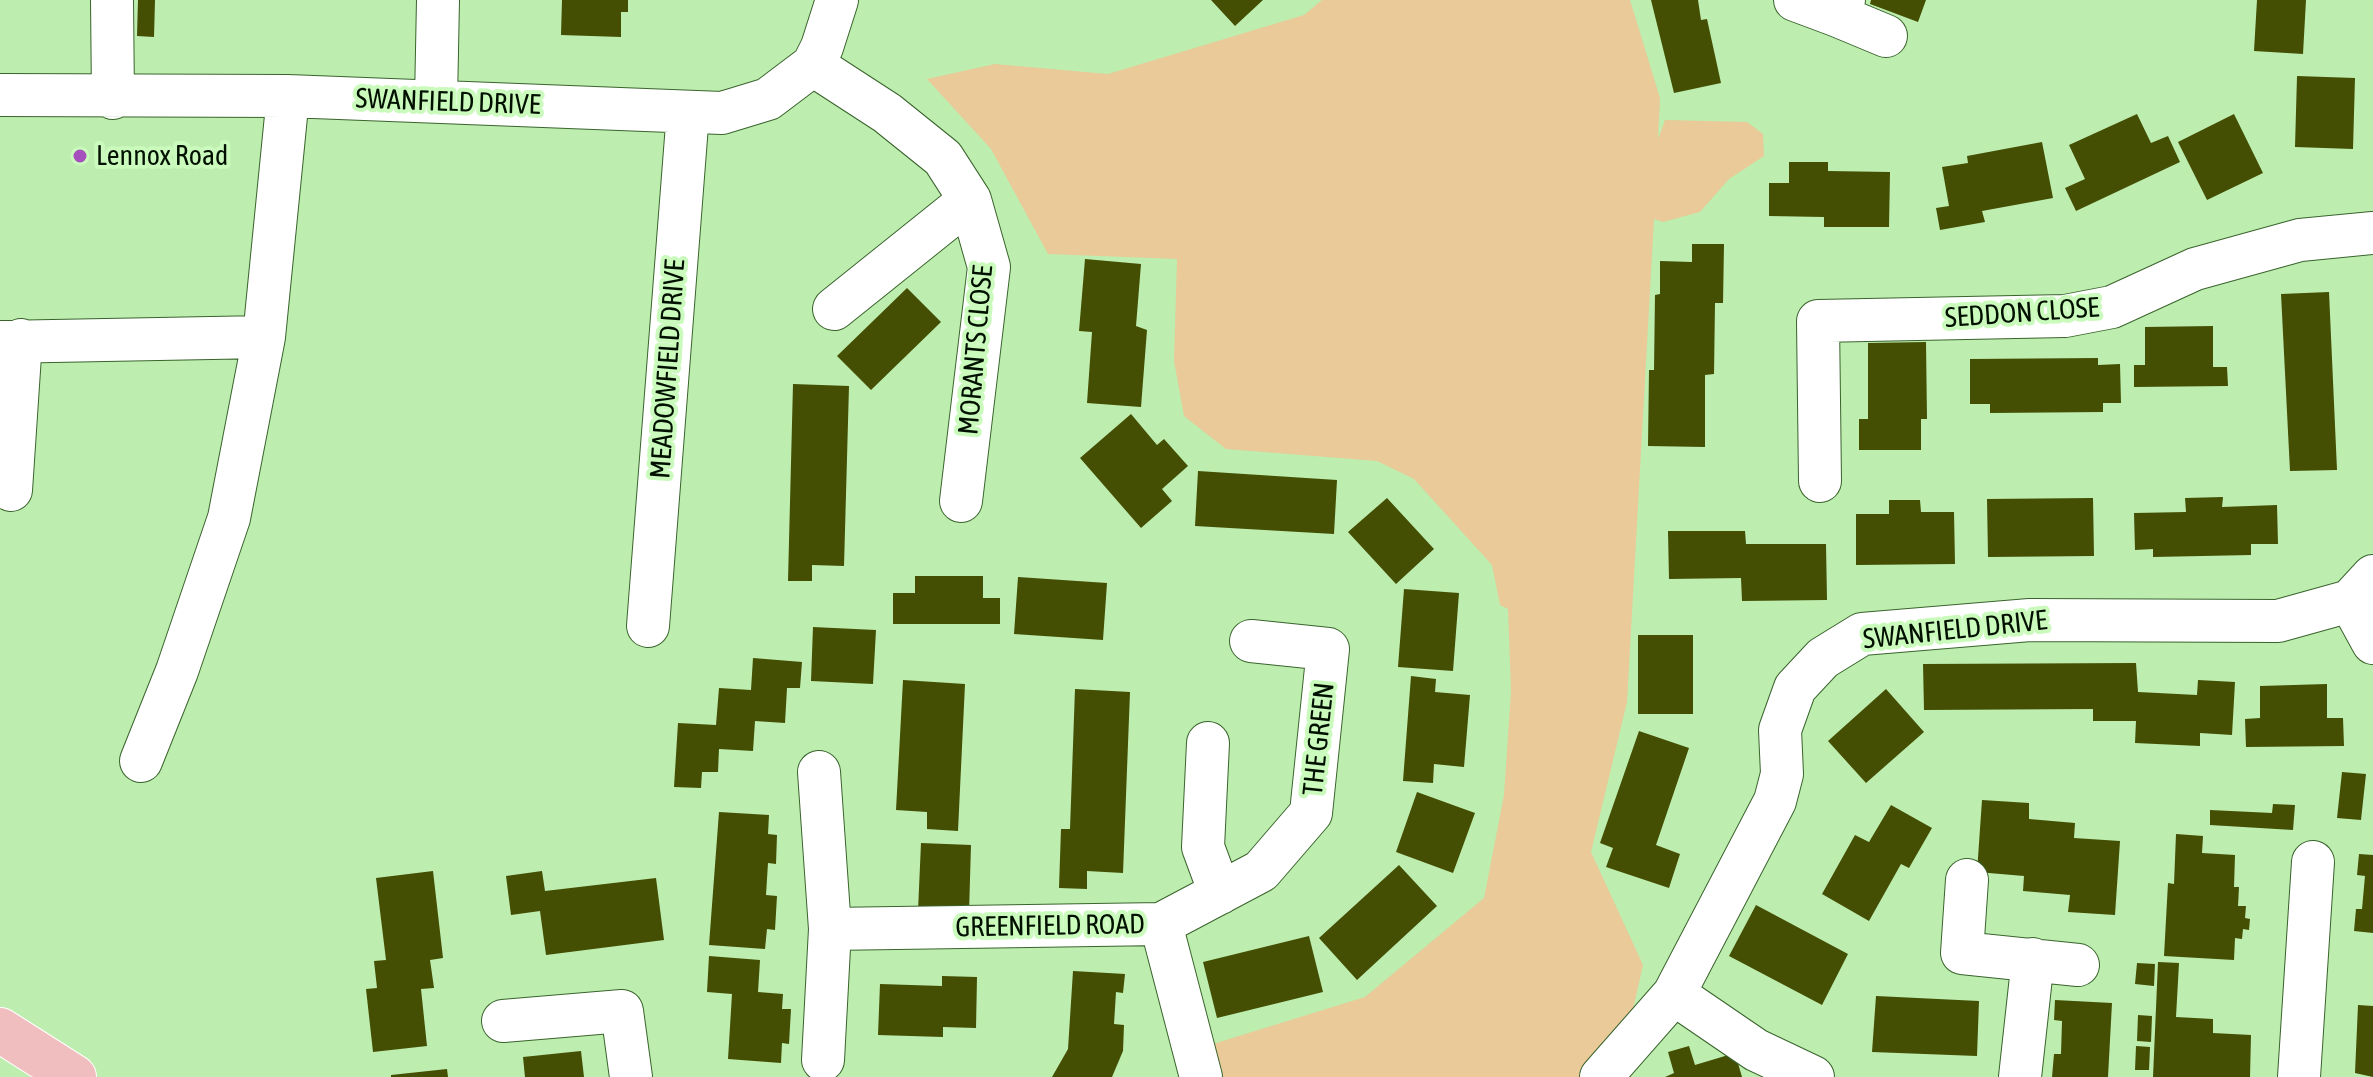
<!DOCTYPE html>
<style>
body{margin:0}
canvas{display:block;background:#bdedaf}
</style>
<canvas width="2373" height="1077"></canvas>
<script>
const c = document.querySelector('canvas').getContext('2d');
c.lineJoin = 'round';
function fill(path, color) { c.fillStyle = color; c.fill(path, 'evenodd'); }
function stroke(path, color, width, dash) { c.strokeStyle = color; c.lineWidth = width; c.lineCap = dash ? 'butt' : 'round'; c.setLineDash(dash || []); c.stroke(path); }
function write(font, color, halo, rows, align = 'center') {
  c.font = font + ' "Asap Condensed",sans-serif'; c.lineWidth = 8; c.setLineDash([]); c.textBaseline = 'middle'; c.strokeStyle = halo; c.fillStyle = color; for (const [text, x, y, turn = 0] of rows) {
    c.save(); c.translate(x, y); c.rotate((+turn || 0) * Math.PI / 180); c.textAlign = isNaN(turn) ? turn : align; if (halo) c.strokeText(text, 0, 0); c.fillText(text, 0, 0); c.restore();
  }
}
fill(new Path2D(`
 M1322,0H1630L1660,98L1658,139L1665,120L1747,122L1763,134L1764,156L1729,179L1700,212L1663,222L1654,219L1627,702L1591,852L1643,965L1627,1036L1580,1077H1217L1213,1044L1365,997L1484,898L1504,795L1511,691L1508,609L1500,605L1492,565L1414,479L1377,461L1226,449L1184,416L1174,361L1177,259L1048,254L991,149L927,79L995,64L1108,74L1304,15Z`), '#e9ca98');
fill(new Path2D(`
 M138,0H155L154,37L137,36Z
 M562,0H628V12H621V37L561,35Z
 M1211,0H1263L1235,26Z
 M1651,0H1698L1701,20L1707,19L1721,83L1674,93Z
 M1871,0H1926L1918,22L1870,4Z
 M2257,0H2306L2303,54L2254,51Z
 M2297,76L2355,78L2353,149L2295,147Z
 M2137,114L2151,143L2168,136L2180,162L2076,211L2065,188L2085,179L2069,145Z
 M2234,114L2263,173L2207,200L2178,142Z
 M2042,142L2053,198L1982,211L1985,222L1940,230L1936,208L1949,206L1942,167L1968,163L1967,156Z
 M1789,162H1828V171L1890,172L1889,227H1824V217L1769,216V183H1789Z
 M1692,244H1724L1723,303H1715L1714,374L1705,375V447L1648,446L1649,370H1654L1655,295L1660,294V261L1692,262Z
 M1085,259L1141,264L1136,326L1147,330L1141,407L1087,403L1092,332L1079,331Z
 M907,288L941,322L871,390L837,356Z
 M2329,292L2337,470L2290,471L2281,294Z
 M2213,326V367H2227L2228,386L2134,387V365H2145V327Z
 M1926,342L1927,419H1921V450H1859V419H1868V343Z
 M2098,358V365L2120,364L2121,403H2103V412L1990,413V404H1970V359Z
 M793,384L849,386L844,566L812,565V581H788Z
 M1131,414L1157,445L1164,439L1188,466L1162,489L1172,501L1141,528L1080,458Z
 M1198,471L1337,480L1334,534L1195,526Z
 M2223,497L2222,507L2277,505L2278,544H2251V555L2153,557V549L2135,550L2134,513L2186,512L2185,498Z
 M1387,498L1434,549L1396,584L1348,532Z
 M2093,498L2094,556L1988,557L1987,499Z
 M1889,500H1920L1921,512H1954L1955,564L1856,565V514H1889Z
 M1668,531H1745L1746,544H1826L1827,600L1742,601L1741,578L1669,579Z
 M915,576H983V598H1000V624H893V593H915Z
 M1018,577L1107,583L1103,640L1014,634Z
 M1404,589L1459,593L1453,671L1398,667Z
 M813,627L876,630L873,684L811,681Z
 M1638,635H1693V714H1638Z
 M753,658L802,662L800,688H787L785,723L755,721L753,751L719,749L718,772H702L701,788L674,787L678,723L716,725L719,688L751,690Z
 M2136,663L2138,692L2197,695L2198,680L2235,682L2232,735L2200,733V746L2135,743L2136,721H2093V709L1924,710L1923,664Z
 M1411,676L1436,679L1435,692L1470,695L1464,767L1434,764L1433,783L1403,781Z
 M903,680L965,684L958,831L927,829V812L896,810Z
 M2327,684V718H2343L2344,746L2246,747L2245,719L2260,718V686Z
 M1075,689L1130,692L1123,873L1087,871V889L1059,888L1061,829H1070Z
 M1886,689L1924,732L1866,783L1828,741Z
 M1639,731L1689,748L1656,845L1680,854L1669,888L1606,867L1613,848L1600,843Z
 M2342,772L2366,774L2361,820L2337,818Z
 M1417,792L1475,813L1453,873L1396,852Z
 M1982,800L2029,803V819L2075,823L2074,838L2120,841L2115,915L2068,912L2070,895L2023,891L2024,876L1977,872Z
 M2273,804L2295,805L2293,830L2210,825V810L2272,813Z
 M1891,805L1932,828L1909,868L1901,864L1869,921L1822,894L1855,835L1869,842Z
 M719,812L769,815L768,834L777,835L776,864L768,863L766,895L777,896L775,930L767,929L765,949L709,945Z
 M2176,834L2203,836L2202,853L2235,855L2234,887H2239L2238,906H2246L2245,918L2250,919L2249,930L2243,929L2242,939L2235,938L2234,960L2164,956L2168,883L2174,884Z
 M921,843L971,845L969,913L918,911Z
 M2359,854L2373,855V933L2354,931L2356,909H2362L2365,876L2357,875Z
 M1399,865L1437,906L1357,980L1319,938Z
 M433,871L443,958L430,960L434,988L421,989L427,1046L373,1052L366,989L377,988L374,961L386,960L376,878Z
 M542,871L545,891L656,878L664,940L546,955L540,911L511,915L506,876Z
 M1756,905L1848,954L1822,1005L1729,956Z
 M1309,936L1323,992L1217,1018L1203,962Z
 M709,956L760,960L758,992L783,994L782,1009H791L789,1044L782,1043L781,1063L728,1059L732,994L707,992Z
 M2158,962L2179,963L2176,1017L2213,1019V1033L2251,1035L2250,1077H2153Z
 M2137,963L2155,964L2154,986L2135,984Z
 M1073,971L1125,974L1123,993L1116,992L1114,1024L1124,1025L1123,1051L1112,1077H1052L1068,1049Z
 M942,976L977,977L976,1028L943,1027V1037L878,1035L880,984L942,986Z
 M1876,996L1979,1001L1977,1056L1872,1052Z
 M2055,1000L2112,1003L2108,1077H2052L2054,1054H2061L2062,1021L2054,1020Z
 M2358,1005L2373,1006V1077L2355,1073Z
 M2138,1015L2152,1016L2151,1042L2137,1041Z
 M1689,1046L1695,1065L1735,1053L1742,1077H1665L1674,1073L1668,1052Z
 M2136,1046L2150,1047L2149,1070H2135Z
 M581,1051L584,1077H525L523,1057Z
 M447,1069L448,1077H391V1075Z`), '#444f03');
const minor = new Path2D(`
 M112,0L113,98
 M1795,0L1838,16L1844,0
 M1838,16L1886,36
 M813,65L887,113L943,158L970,200L989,267L961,501
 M0,95L288,96L722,113L768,99L813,65L822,47L837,0
 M436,101L438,0
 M834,309L970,200
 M0,342L264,337
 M1820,481L1818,321L2065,316L2112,307L2195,269L2300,240L2373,233
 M11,490L21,340
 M2350,601L2373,643
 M648,626L688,112
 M1208,743L1203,847L1220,893
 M141,761L177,671L229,518L264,337L288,96
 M819,772L830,929L823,1060
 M1967,880L1962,953L2078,965
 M1161,924L1261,871L1311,813L1328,649L1251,641
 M830,929L1161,924L1201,1077
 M1674,994L1756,1050L1813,1077
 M503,1021L622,1011L631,1077
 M1601,1077L1674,994L1775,801L1782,774L1780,730L1795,688L1823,658L1862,634L2030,620L2278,621L2350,601L2373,576
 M2020,1077L2033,959
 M2299,1077L2313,862`);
const major = new Path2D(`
 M0,1030L74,1077`);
stroke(minor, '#3a642d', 44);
stroke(major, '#fff', 46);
stroke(minor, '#fff', 42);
stroke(major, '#f0bebe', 44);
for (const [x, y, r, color] of [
 [80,156,8,"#a650be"]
]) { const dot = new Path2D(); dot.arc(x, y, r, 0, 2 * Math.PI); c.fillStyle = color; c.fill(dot); stroke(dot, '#cafabc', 3); }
write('28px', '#021000', '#cafabc', [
 ["SWANFIELD DRIVE",448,102,2],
 ["SEDDON CLOSE",2022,313,-4],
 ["MORANTS CLOSE",976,350,-85],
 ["MEADOWFIELD DRIVE",668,369,-86],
 ["SWANFIELD DRIVE",1955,630,-6],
 ["THE GREEN",1319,739,-84],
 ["GREENFIELD ROAD",1050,926,-1]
]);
write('28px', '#021000', '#cafabc', [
 ["Lennox Road",96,156]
], 'left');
</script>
